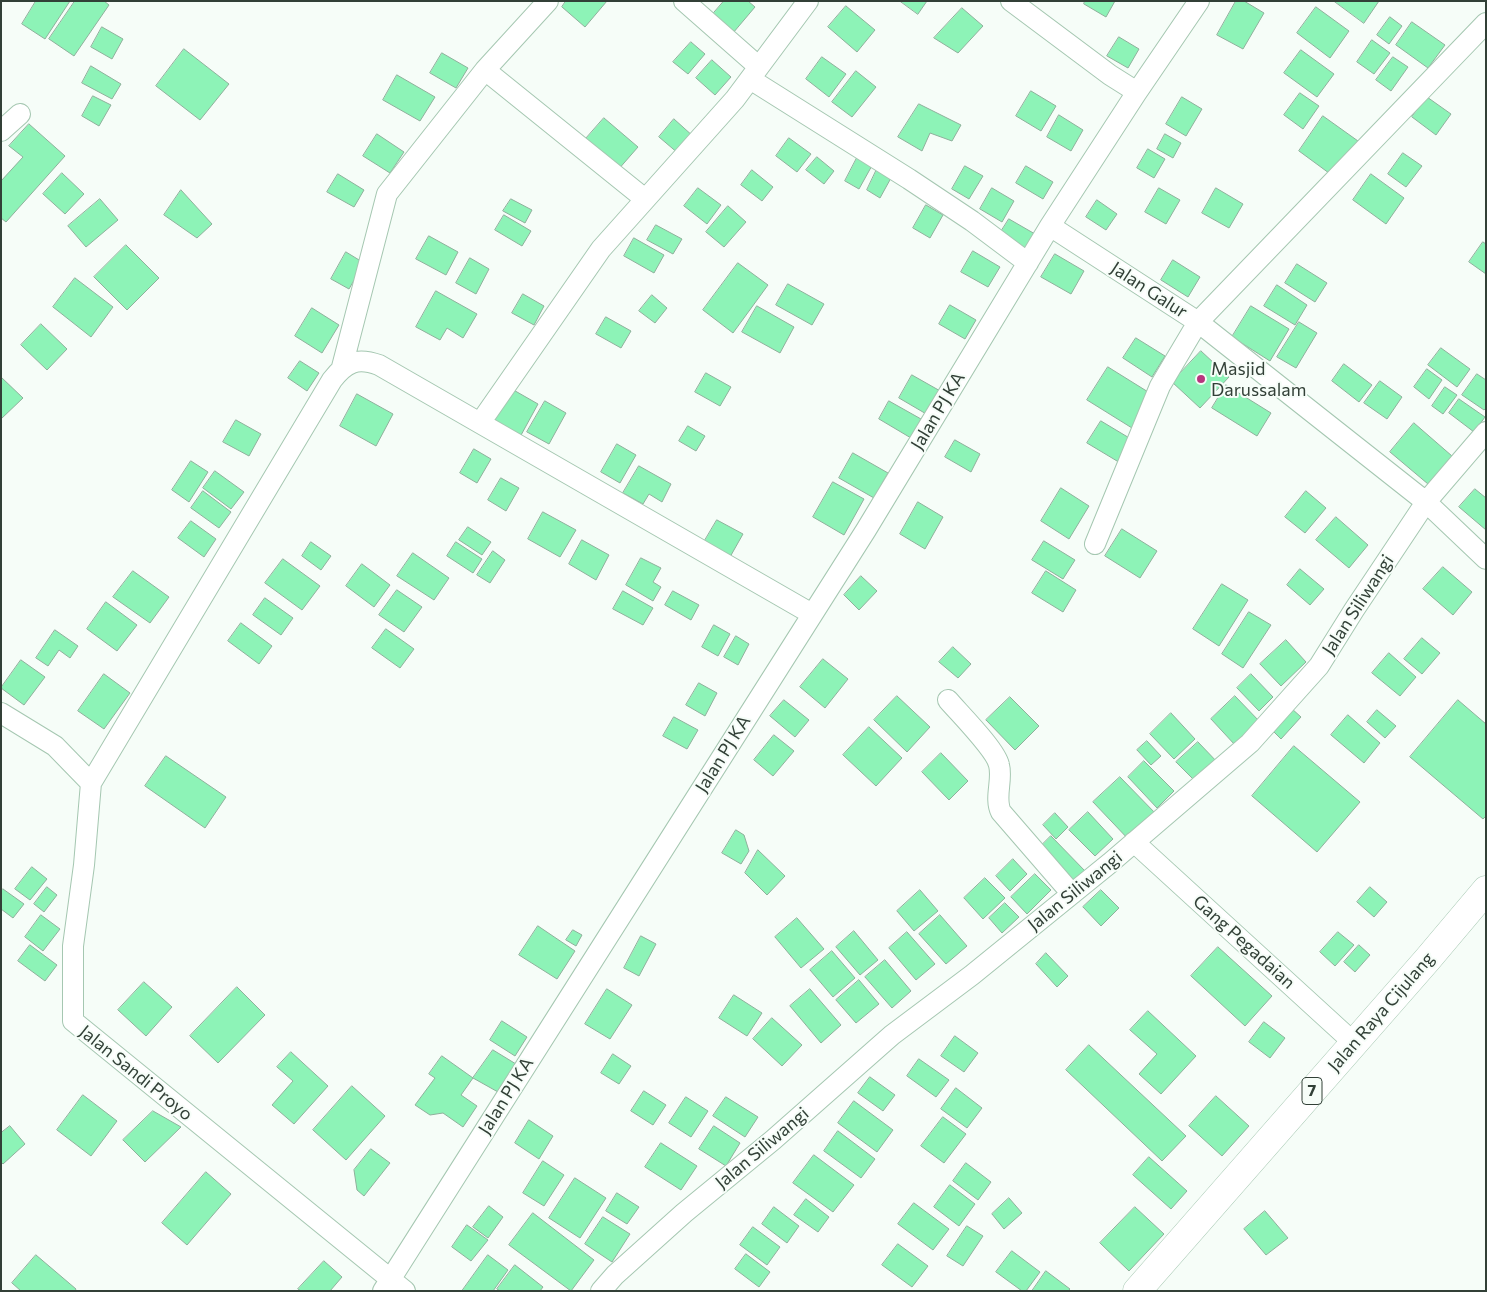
<!DOCTYPE html>
<style>
body{margin:0}
#map{position:relative;width:1487px;height:1292px;overflow:hidden;background:#f6fdf8;font-family:Commissioner,sans-serif}
canvas{display:block}
.frame{position:absolute;inset:0;border:2px solid #324037;pointer-events:none}
</style>
<div id="map">
<canvas width="1487" height="1292"></canvas>
<div class="frame"></div>
</div>
<script>
const c = document.querySelector('canvas').getContext('2d');
c.lineJoin = 'round';
function fill(path, color) { c.fillStyle = color; c.fill(path, 'evenodd'); }
function stroke(path, color, width, dash) { c.strokeStyle = color; c.lineWidth = width; c.lineCap = dash ? 'butt' : 'round'; c.setLineDash(dash || []); c.stroke(path); }
function write(font, color, halo, rows, align = 'center') {
  c.font = font + ' Commissioner,sans-serif'; c.lineWidth = 4; c.setLineDash([]); c.textBaseline = 'middle'; c.strokeStyle = halo; c.fillStyle = color; for (const [text, x, y, turn = 0] of rows) {
    c.save(); c.translate(x, y); c.rotate((+turn || 0) * Math.PI / 180); c.textAlign = isNaN(turn) ? turn : align; if (halo) c.strokeText(text, 0, 0); c.fillText(text, 0, 0); c.restore();
  }
}
const building = new Path2D(`
 M36,1H70L45,39L22,24Z
 M75,1H104L109,5L74,56L49,39Z
 M566,1H607L585,27L562,7Z
 M724,1H748L755,7L733,33L712,15Z
 M900,1H927L918,14Z
 M1085,1H1115L1106,17L1084,4Z
 M1236,1H1244L1264,13L1243,49L1217,35Z
 M1334,1H1379L1364,23Z
 M846,6L875,30L857,52L828,27Z
 M1316,7L1349,31L1330,58L1297,33Z
 M962,8L983,26L958,53L934,38Z
 M1390,17L1402,26L1389,44L1377,35Z
 M1412,22L1445,45L1428,68L1396,45Z
 M102,27L123,39L112,59L91,47Z
 M1119,37L1139,49L1128,68L1107,56Z
 M1372,40L1390,53L1374,74L1357,62Z
 M691,42L705,54L688,74L673,62Z
 M184,49L229,84L200,120L156,86Z
 M1301,50L1334,74L1317,97L1284,73Z
 M442,53L468,68L456,88L430,73Z
 M822,57L846,74L829,97L806,79Z
 M1393,57L1408,67L1391,91L1376,80Z
 M712,60L731,77L715,95L696,78Z
 M91,66L121,84L112,99L82,83Z
 M856,71L876,87L852,117L832,102Z
 M397,75L435,97L420,121L383,100Z
 M1031,91L1056,106L1041,131L1016,116Z
 M1300,93L1319,106L1303,129L1284,115Z
 M93,96L111,105L99,126L82,116Z
 M1182,97L1202,109L1186,136L1166,124Z
 M1427,97L1451,114L1436,135L1412,117Z
 M919,104L961,125L952,141L930,133L922,151L898,137Z
 M1059,115L1083,130L1071,151L1047,137Z
 M1323,116L1358,141L1333,176L1299,151Z
 M604,118L638,147L617,171L583,142Z
 M674,119L694,137L679,154L659,137Z
 M29,124L65,156L6,222L1,218V181L23,157L9,146Z
 M377,134L404,152L390,173L363,156Z
 M1165,134L1181,143L1173,158L1157,149Z
 M789,138L811,154L797,172L776,156Z
 M1148,149L1165,159L1154,178L1137,168Z
 M1403,153L1422,166L1406,187L1388,174Z
 M859,154L874,162L859,189L845,181Z
 M817,157L834,171L824,184L806,170Z
 M965,166L983,176L969,199L952,189Z
 M1026,166L1053,182L1043,199L1016,183Z
 M877,169L891,178L880,198L867,190Z
 M752,170L773,187L762,201L741,185Z
 M62,173L84,194L65,214L43,194Z
 M338,174L364,190L354,207L327,192Z
 M1371,174L1404,198L1386,224L1353,200Z
 M698,188L721,205L707,224L684,206Z
 M992,188L1014,201L1002,222L980,209Z
 M1159,188L1180,200L1166,224L1145,212Z
 M1216,188L1243,204L1229,228L1202,213Z
 M181,190L212,224L197,238L164,215Z
 M100,199L118,220L86,247L68,226Z
 M511,199L532,210L525,223L503,211Z
 M1097,200L1117,214L1106,230L1086,217Z
 M926,205L943,215L930,238L913,228Z
 M728,206L746,222L724,247L706,232Z
 M504,215L531,231L522,246L495,230Z
 M1009,219L1035,234L1024,253L997,238Z
 M656,225L682,239L673,254L647,240Z
 M429,236L458,252L446,275L416,259Z
 M634,238L664,255L654,273L624,256Z
 M1483,242L1486,244V274L1469,262Z
 M126,245L159,278L127,310L94,277Z
 M973,251L1000,267L988,287L961,272Z
 M346,252L364,263L349,289L331,279Z
 M1055,254L1084,271L1071,294L1041,277Z
 M470,258L489,269L476,294L456,283Z
 M1173,260L1200,277L1188,297L1161,280Z
 M738,263L768,285L733,333L703,310Z
 M1297,264L1327,283L1315,302L1285,283Z
 M75,278L113,307L91,337L53,307Z
 M788,284L824,304L812,325L776,305Z
 M1277,285L1307,305L1295,325L1264,306Z
 M436,291L477,314L463,338L447,328L440,340L416,327Z
 M523,294L544,306L534,325L512,313Z
 M652,295L667,308L655,323L639,311Z
 M950,305L976,320L965,339L939,324Z
 M757,306L794,327L780,353L742,332Z
 M1251,306L1289,329L1270,361L1232,337Z
 M312,308L339,325L322,353L295,336Z
 M606,317L631,331L621,348L596,334Z
 M1299,322L1317,333L1296,368L1277,357Z
 M41,324L67,349L47,370L21,345Z
 M1136,338L1165,356L1152,377L1123,358Z
 M1441,348L1470,369L1457,387L1428,365Z
 M1201,351L1229,377L1200,408L1172,382Z
 M300,361L319,373L307,391L288,378Z
 M1344,364L1372,385L1359,402L1332,381Z
 M1108,367L1153,395L1132,428L1087,400Z
 M1427,369L1442,380L1429,399L1414,387Z
 M706,373L731,387L720,406L695,392Z
 M1477,374L1486,380V408L1484,410L1462,395Z
 M912,375L942,392L928,415L899,398Z
 M1,377L23,398L1,419Z
 M1380,381L1402,397L1387,419L1364,403Z
 M1226,385L1271,413L1257,436L1212,408Z
 M1445,387L1457,395L1443,414L1432,406Z
 M510,388L538,404L520,437L492,421Z
 M357,394L393,414L376,446L340,426Z
 M1459,399L1485,417L1474,432L1449,413Z
 M545,401L566,413L549,444L527,432Z
 M889,401L921,419L911,438L879,419Z
 M236,420L261,434L249,456L223,442Z
 M1101,421L1136,442L1122,464L1087,443Z
 M1414,423L1452,456L1428,484L1390,452Z
 M688,426L705,436L696,451L679,441Z
 M955,440L980,454L971,472L945,457Z
 M617,444L636,455L620,483L601,472Z
 M474,449L491,459L477,483L460,473Z
 M853,453L888,473L874,498L839,478Z
 M191,461L208,472L189,502L172,490Z
 M639,466L671,484L662,502L649,494L643,504L623,493Z
 M215,471L244,492L231,509L203,488Z
 M501,478L519,488L506,511L488,500Z
 M833,482L864,499L844,535L813,517Z
 M1061,488L1089,506L1069,539L1041,521Z
 M1475,489L1486,498V530L1459,507Z
 M203,491L231,512L219,528L191,508Z
 M1306,491L1326,508L1305,533L1285,517Z
 M918,502L943,517L925,549L900,534Z
 M543,512L576,530L560,557L528,539Z
 M1336,517L1368,545L1349,568L1316,540Z
 M717,520L743,534L730,557L704,542Z
 M191,521L216,539L204,557L178,538Z
 M468,527L491,542L482,555L459,540Z
 M1122,529L1157,551L1140,578L1105,556Z
 M582,540L609,555L596,580L569,564Z
 M1044,541L1075,560L1063,579L1032,560Z
 M311,542L331,556L321,570L302,556Z
 M456,542L482,559L473,573L447,556Z
 M493,551L505,560L490,583L477,575Z
 M413,553L449,578L434,600L397,576Z
 M641,558L661,568L653,582L661,587L653,601L626,585Z
 M283,559L320,586L302,610L265,583Z
 M362,564L390,585L374,607L346,586Z
 M1443,567L1472,592L1453,615L1423,589Z
 M1300,569L1324,589L1310,605L1287,585Z
 M133,571L169,597L150,623L113,597Z
 M1046,571L1076,590L1063,612L1032,593Z
 M861,576L877,591L859,610L844,595Z
 M1222,584L1248,600L1219,646L1193,629Z
 M397,590L422,607L404,632L379,615Z
 M623,591L653,608L643,625L613,609Z
 M673,591L699,605L691,620L665,605Z
 M265,598L293,618L281,635L253,615Z
 M106,602L137,625L117,651L87,629Z
 M1249,612L1271,625L1243,668L1222,654Z
 M241,623L272,646L259,664L228,641Z
 M714,625L730,634L718,656L702,647Z
 M386,629L414,649L400,668L372,648Z
 M55,630L78,646L70,658L59,650L48,666L36,658Z
 M736,636L749,644L738,665L724,657Z
 M1422,638L1440,653L1422,674L1404,659Z
 M1286,640L1306,662L1281,686L1260,664Z
 M953,647L971,664L958,678L939,662Z
 M1389,653L1416,677L1400,696L1372,673Z
 M823,659L848,679L825,708L800,687Z
 M21,660L45,677L24,705L1,688Z
 M104,674L130,693L104,729L78,711Z
 M1251,674L1273,697L1259,711L1237,688Z
 M699,683L717,693L705,716L686,705Z
 M897,696L930,727L907,752L874,720Z
 M1235,696L1260,722L1235,745L1211,719Z
 M1010,697L1039,726L1015,750L986,720Z
 M784,700L809,720L795,737L770,716Z
 M1458,700L1486,724V816L1483,819L1410,757Z
 M1291,708L1301,717L1281,739L1271,729Z
 M1377,710L1396,726L1385,738L1367,722Z
 M1171,713L1195,739L1174,759L1150,734Z
 M1348,715L1380,743L1364,763L1331,735Z
 M674,717L698,730L687,749L663,736Z
 M869,727L902,758L876,786L843,755Z
 M774,735L794,751L773,776L754,760Z
 M1147,741L1161,756L1151,765L1137,750Z
 M1198,742L1220,765L1199,785L1176,762Z
 M1294,746L1360,802L1317,852L1252,796Z
 M941,753L968,781L949,800L922,772Z
 M166,756L226,797L205,828L145,786Z
 M1144,761L1174,791L1157,808L1128,777Z
 M1120,777L1158,816L1131,842L1093,802Z
 M1088,812L1113,839L1095,856L1069,830Z
 M1055,813L1068,827L1056,839L1043,825Z
 M736,830L744,835L749,851L741,864L722,853Z
 M1051,836L1086,872L1071,886L1037,850Z
 M758,850L785,876L767,895L745,873Z
 M1013,859L1027,874L1010,891L996,876Z
 M32,867L47,879L30,900L15,889Z
 M1035,874L1051,890L1027,914L1011,897Z
 M985,878L1005,898L983,919L964,898Z
 M47,887L57,895L44,912L34,904Z
 M1370,887L1387,902L1374,917L1357,902Z
 M3,889L24,904L13,918L1,909V891Z
 M920,890L938,911L914,931L897,911Z
 M1101,890L1119,908L1101,926L1083,907Z
 M1005,903L1019,917L1002,933L989,918Z
 M41,915L60,929L43,951L25,937Z
 M940,915L967,946L946,964L919,934Z
 M797,918L824,949L801,968L775,937Z
 M538,926L575,951L557,979L519,955Z
 M573,930L582,935L576,946L566,940Z
 M854,931L878,960L860,975L836,947Z
 M907,932L935,964L916,980L889,948Z
 M1338,932L1354,945L1335,966L1320,952Z
 M641,936L656,944L639,976L624,968Z
 M30,945L57,965L45,981L18,961Z
 M1359,945L1370,955L1355,972L1344,962Z
 M1218,947L1272,996L1245,1026L1191,976Z
 M832,951L855,978L833,997L810,970Z
 M1046,953L1068,976L1057,987L1036,964Z
 M885,960L911,991L892,1008L865,977Z
 M859,980L879,1004L856,1023L836,1000Z
 M144,982L172,1007L146,1036L118,1010Z
 M237,987L265,1015L218,1063L190,1036Z
 M607,989L632,1005L610,1039L585,1024Z
 M810,989L841,1025L821,1043L790,1006Z
 M734,995L762,1013L747,1036L719,1018Z
 M1148,1011L1196,1056L1161,1094L1139,1074L1157,1054L1130,1030Z
 M772,1018L802,1045L782,1066L753,1039Z
 M502,1021L527,1037L515,1056L490,1040Z
 M1264,1022L1285,1038L1270,1058L1249,1042Z
 M955,1036L978,1053L964,1072L941,1056Z
 M1089,1045L1186,1136L1162,1161L1066,1070Z
 M493,1050L516,1064L498,1092L473,1078Z
 M291,1052L328,1086L294,1124L272,1105L293,1081L277,1067Z
 M613,1054L631,1066L619,1084L601,1073Z
 M442,1056L473,1078L461,1095L477,1106L463,1127L443,1113L430,1115L415,1105L435,1078L429,1074Z
 M919,1059L949,1080L936,1097L907,1076Z
 M870,1077L895,1095L883,1111L858,1093Z
 M352,1086L385,1116L346,1160L313,1130Z
 M956,1088L982,1108L967,1128L941,1109Z
 M644,1091L666,1105L653,1125L631,1111Z
 M83,1095L117,1121L91,1156L57,1130Z
 M1216,1096L1249,1126L1222,1156L1189,1126Z
 M686,1097L708,1111L691,1137L669,1123Z
 M726,1097L758,1117L745,1137L713,1116Z
 M854,1101L893,1130L877,1152L838,1123Z
 M153,1111L181,1127L145,1162L123,1140Z
 M943,1117L966,1134L944,1163L921,1146Z
 M529,1120L553,1136L539,1159L515,1143Z
 M10,1126L25,1144L3,1164L1,1162V1133Z
 M714,1126L740,1143L726,1166L699,1149Z
 M838,1131L875,1159L861,1178L824,1151Z
 M661,1143L697,1166L681,1190L645,1167Z
 M371,1149L390,1163L364,1196L357,1190L354,1170Z
 M814,1155L854,1185L833,1212L793,1183Z
 M1149,1157L1187,1191L1171,1209L1133,1175Z
 M543,1161L564,1175L544,1206L523,1193Z
 M966,1163L991,1182L978,1200L953,1181Z
 M206,1172L231,1194L187,1245L162,1223Z
 M575,1178L606,1198L580,1238L549,1218Z
 M950,1185L975,1204L959,1226L934,1207Z
 M617,1193L639,1207L627,1224L606,1211Z
 M1009,1198L1022,1213L1004,1229L992,1214Z
 M806,1199L829,1217L818,1232L794,1215Z
 M914,1203L949,1229L933,1250L898,1224Z
 M489,1206L503,1217L488,1238L473,1227Z
 M774,1207L799,1226L787,1243L762,1224Z
 M1135,1207L1164,1234L1129,1271L1100,1243Z
 M1265,1211L1288,1238L1266,1255L1244,1229Z
 M533,1213L594,1260L571,1291L509,1245Z
 M603,1217L630,1234L612,1262L585,1244Z
 M467,1225L488,1240L471,1261L452,1247Z
 M967,1226L983,1236L963,1266L947,1256Z
 M753,1227L780,1247L767,1265L740,1245Z
 M898,1244L928,1266L912,1287L882,1265Z
 M1012,1251L1040,1272L1026,1291H1022L996,1272Z
 M746,1254L770,1272L759,1287L735,1269Z
 M36,1255L76,1289L75,1291H21L12,1283Z
 M488,1255L508,1270L493,1291H462Z
 M324,1261L342,1277L330,1291H301L298,1289Z
 M515,1265L543,1287L540,1291H500L497,1289Z
 M1046,1271L1070,1289L1068,1291H1032Z`);
fill(building, '#8df3b7');
stroke(building, '#8eb09b', 1);
const minor = new Path2D(`
 M684,1L759,67
 M1011,1L1110,75L1137,92
 M1199,1L1137,92L1050,226L1198,322L1426,502L1486,559
 M485,70L645,199
 M750,79L909,179L972,221L1028,263
 M1,131L20,114
 M342,367L387,194L485,70L548,1
 M480,423L601,249L735,99L808,1
 M1095,544L1160,386L1198,322L1486,23
 M948,700C960,714 996,750 999,765C1003,780 994,798 1001,812L1072,894
 M1,713L55,746L91,783L84,865L73,946V1021L405,1291
 M91,783L332,380C346,362 357,357 379,365L812,614
 M1134,842L1354,1043
 M383,1291L866,530L1050,226
 M601,1291L615,1275L684,1213L773,1140L892,1035L972,975L1110,863L1250,743L1319,666L1354,610L1426,502L1486,432`);
const trunk = new Path2D(`
 M1137,1291L1427,960L1486,890`);
stroke(minor, '#a5c7b1', 22);
stroke(trunk, '#a5c7b1', 29);
stroke(minor, '#fff', 20);
stroke(trunk, '#fff', 28);
for (const [x, y, r, color] of [
 [1201,379,5,"#b7357e"]
]) { const dot = new Path2D(); dot.arc(x, y, r, 0, 2 * Math.PI); c.fillStyle = color; c.fill(dot); stroke(dot, '#f6fdf8', 2); }
for (const [x, y, w] of [
 [1312,1091,20]
]) { const box = new Path2D(); box.roundRect(x - w / 2, y - 13.5, w, 27, 4); c.fillStyle = '#f6fdf8'; c.fill(box); stroke(box, '#324037', 1); }
write('bold 16px', '#324037', null, [
 ["7",1312,1091]
]);
write('18px', '#324037', '#f6fdf8', [
 ["Jalan Galur",1149,290,33],
 ["Jalan PJ KA",938,411,-59],
 ["Jalan Siliwangi",1358,605,-57],
 ["Jalan PJ KA",723,754,-58],
 ["Jalan Siliwangi",1075,891,-39],
 ["Gang Pegadaian",1244,942,42],
 ["Jalan Raya Cijulang",1381,1012,-49],
 ["Jalan Sandi Proyo",136,1073,39],
 ["Jalan PJ KA",506,1096,-58],
 ["Jalan Siliwangi",762,1148,-40]
]);
write('18px', '#324037', '#f6fdf8', [
 ["Masjid",1211,369],
 ["Darussalam",1211,390]
], 'left');
</script>
